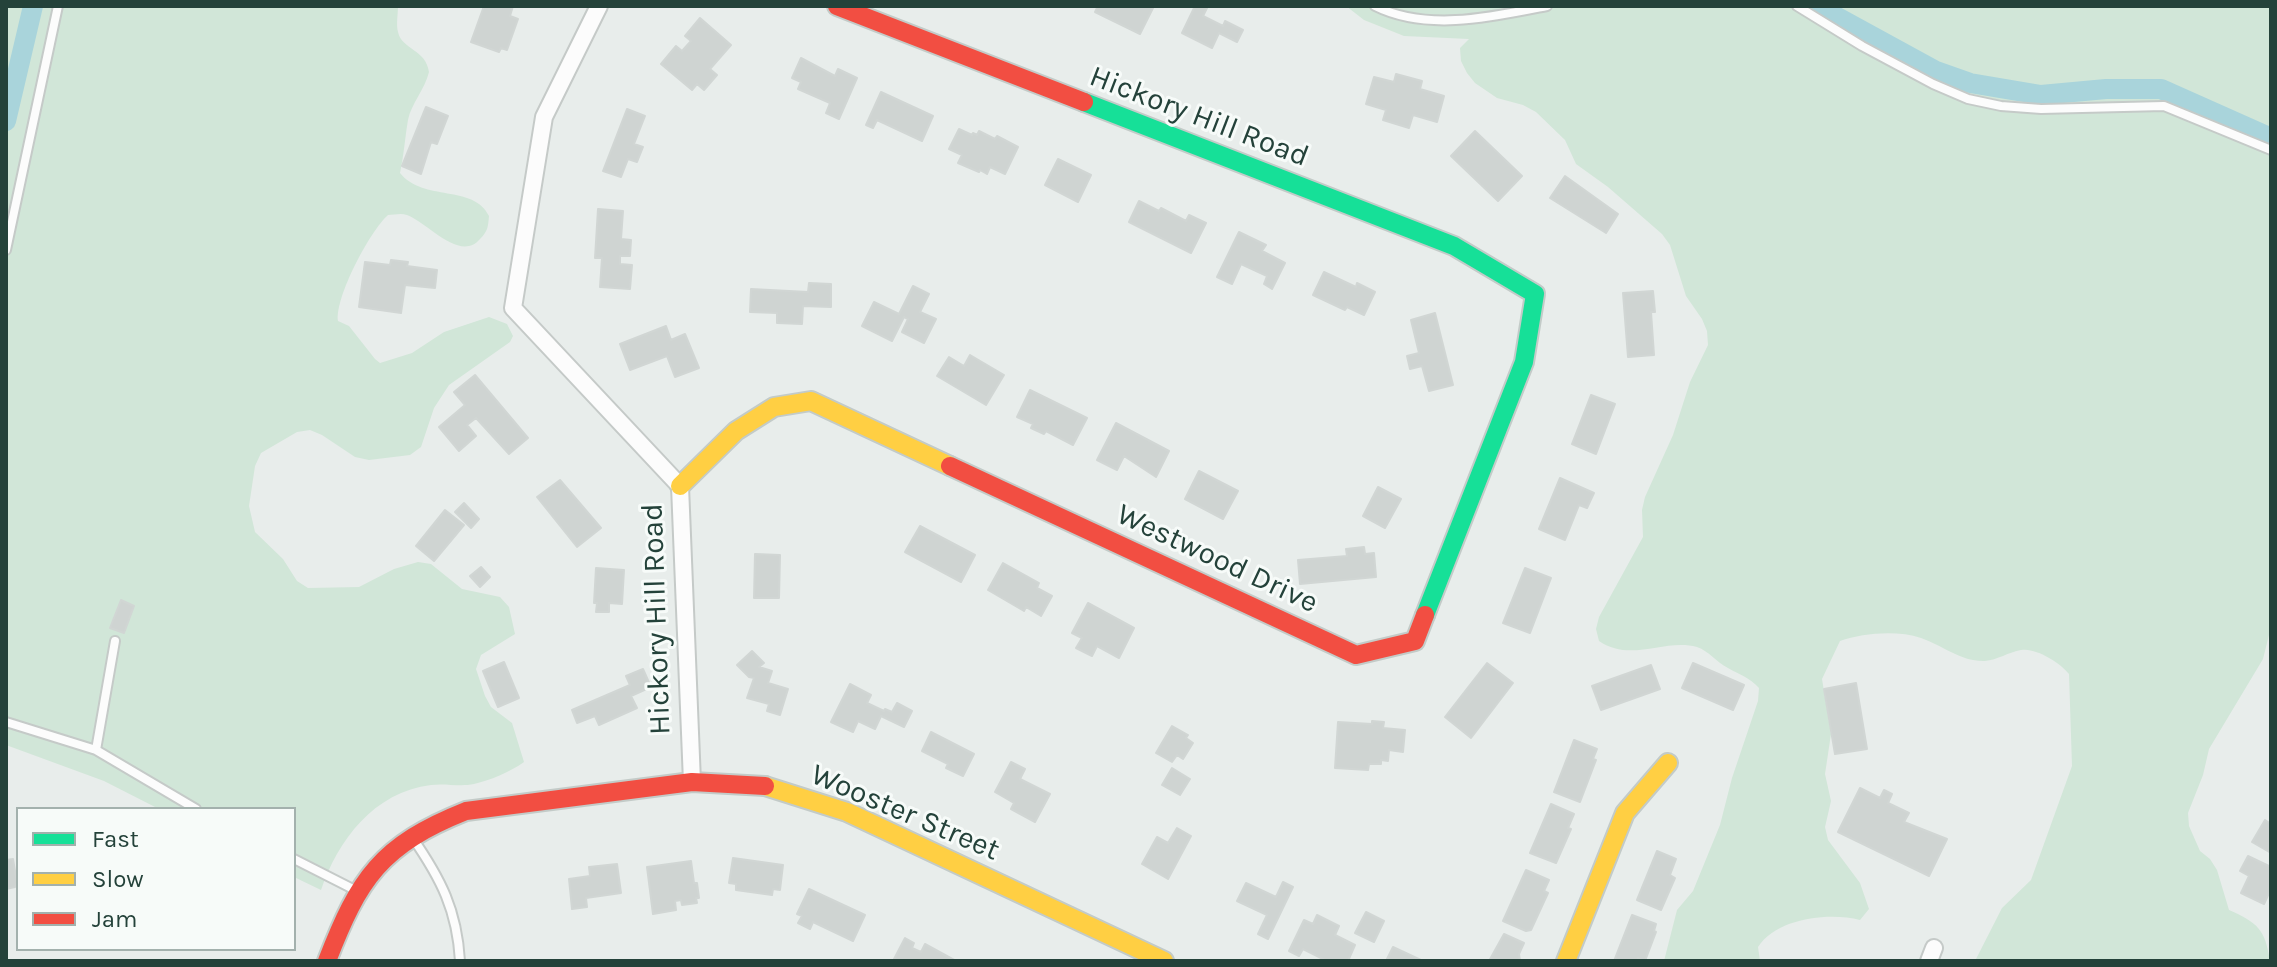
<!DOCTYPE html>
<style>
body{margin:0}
#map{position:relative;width:2277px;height:967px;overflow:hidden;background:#e8edeb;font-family:Karla,sans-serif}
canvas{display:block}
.frame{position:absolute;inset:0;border:8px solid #24423a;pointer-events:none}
.legend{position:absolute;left:16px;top:807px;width:280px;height:144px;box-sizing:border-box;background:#f7fbf9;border:2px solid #a3b1ad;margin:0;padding:10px 14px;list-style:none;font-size:24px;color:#24423a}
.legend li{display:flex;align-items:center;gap:16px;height:40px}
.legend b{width:40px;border:2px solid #a3b1ad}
</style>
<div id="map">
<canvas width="2277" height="967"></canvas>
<div class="frame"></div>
<ul class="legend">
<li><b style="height:10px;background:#16e098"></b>Fast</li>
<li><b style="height:10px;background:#ffcf43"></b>Slow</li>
<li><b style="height:10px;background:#f24e42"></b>Jam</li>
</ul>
</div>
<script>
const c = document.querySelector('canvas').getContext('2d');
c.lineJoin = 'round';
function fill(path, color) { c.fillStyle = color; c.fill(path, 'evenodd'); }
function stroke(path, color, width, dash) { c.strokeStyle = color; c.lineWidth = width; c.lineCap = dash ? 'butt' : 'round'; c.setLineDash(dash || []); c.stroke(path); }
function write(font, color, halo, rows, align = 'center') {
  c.font = font + ' Karla,sans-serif'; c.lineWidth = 6; c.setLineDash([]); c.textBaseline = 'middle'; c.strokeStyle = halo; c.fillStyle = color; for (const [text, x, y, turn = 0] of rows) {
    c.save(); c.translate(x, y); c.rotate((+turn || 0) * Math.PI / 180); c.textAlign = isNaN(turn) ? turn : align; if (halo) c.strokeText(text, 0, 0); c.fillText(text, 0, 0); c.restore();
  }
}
fill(new Path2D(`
 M6,6H398C398,14 396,24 398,32C402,50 426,49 429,72C425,89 411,104 408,120C405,137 404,155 400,173C423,202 474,184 489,216C488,227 488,231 480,239C460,263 427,222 407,215C401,213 394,215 388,215C370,231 335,297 338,321L349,326L375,359L380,363L412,353L444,332L489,317L507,324L513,336L510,342L449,385L434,408L421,447L410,455L369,460L355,457L322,435L310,430L297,432L261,453L255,466L249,506L255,532L283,559L297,581L308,588L359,587L394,569L418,562L431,564L462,589L500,597L509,607L515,634L481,655L476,669L485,696L491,707L512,723L524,762C510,772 491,780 474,784C460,787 445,783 431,785C374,792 338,840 321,890L294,877V809H159L104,781L6,745Z
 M1346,6H2271V627L2263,659L2209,749L2203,775L2188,813L2189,826L2200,851L2210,859L2217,870L2229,910C2258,923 2265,929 2270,961H1975L2002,908L2031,880L2072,766L2069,674C2061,663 2035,647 2021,650C2009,652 1997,660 1985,661C1961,662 1942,645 1921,638C1897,630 1863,633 1840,641L1822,679L1831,734L1825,774L1831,801L1825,827L1828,840L1860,883L1869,909L1860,920C1829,912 1777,918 1758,947L1760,961H1664L1677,910L1693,891L1720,825L1732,778L1758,701L1759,688C1749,677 1740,675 1728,668C1716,662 1709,651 1697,647C1665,638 1631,663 1599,641L1596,629L1599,617L1643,537L1642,510L1645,497L1673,435L1690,382L1708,345L1707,331L1702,319L1686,296L1670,245L1662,234L1608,187L1576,164L1565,140L1536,112L1523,105L1497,98L1475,83L1467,73L1461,61L1460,48L1469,39L1404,36L1364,20Z`), '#d1e6d8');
stroke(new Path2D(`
 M1817,6L1936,71L1970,83L2041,95L2106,89H2161L2271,138
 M6,121L33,6`), '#a9d4db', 20);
const building = new Path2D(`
 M484,6H513L510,16L518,19L507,50L501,48L499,52L471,42Z
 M1098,6H1154L1140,34L1095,12Z
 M1195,6H1208L1203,16L1223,26L1225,21L1243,30L1237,42L1219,33L1212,48L1182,33Z
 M700,18L731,45L710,69L717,75L704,90L697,84L692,90L661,64L676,46L682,51L691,41L685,36Z
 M801,58L835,76L838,69L857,78L839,119L826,113L830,103L798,89L801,82L792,78Z
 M1396,74L1422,81L1420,89L1444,96L1437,122L1413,115L1409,128L1383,120L1386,110L1366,104L1374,77L1394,82Z
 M881,92L933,116L922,141L877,120L873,128L866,125Z
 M426,107L448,116L437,144L431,142L421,174L402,166Z
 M627,109L645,116L634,144L643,147L637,162L628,159L621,177L603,171Z
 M959,129L972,135L973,133L977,135L979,131L995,139L997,136L1018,147L1005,174L990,167L987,174L980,170L979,172L958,163L962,155L949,149Z
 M1475,131L1522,176L1498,201L1451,156Z
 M1058,159L1091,175L1078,202L1045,185Z
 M1565,176L1618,214L1606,233L1550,198Z
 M1139,201L1159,211L1161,208L1186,221L1189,215L1206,223L1191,253L1129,222Z
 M598,209L623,211L621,239L631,240L630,256H620V264L632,265L630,289L600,287L602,258H595Z
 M1239,232L1266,245L1262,251L1285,263L1272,289L1264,284L1267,276L1241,264L1232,284L1217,277Z
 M391,260L408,262L407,266L437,270L435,288L405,285L401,313L359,307L365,262L390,265Z
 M1324,272L1356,287L1357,283L1375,292L1364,315L1347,307L1345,310L1313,295Z
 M809,283L831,284V307L803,306L802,324L777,323V313L750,312L751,289L808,292Z
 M913,286L929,294L920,312L936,319L924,343L902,332L908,319L904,317L892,341L862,326L874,302L899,314Z
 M1653,291L1655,312H1651L1654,355L1628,357L1623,293Z
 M1435,313L1453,385L1429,391L1422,366L1410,369L1407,356L1419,353L1411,320Z
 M666,326L671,340L685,334L699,368L675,377L667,356L630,370L620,344Z
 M970,355L1004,375L986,405L937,376L949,357L964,366Z
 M475,375L528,438L509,454L476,418L467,425L476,436L459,451L439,427L465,405L454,392Z
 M1030,390L1087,418L1073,445L1046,431L1044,434L1031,428L1033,424L1017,417Z
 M1591,395L1615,404L1596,454L1572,444Z
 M1116,423L1169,451L1156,477L1124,456L1117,470L1097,460Z
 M1199,471L1238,491L1223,519L1185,499Z
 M1560,478L1594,493L1587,508L1579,505L1565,540L1539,529Z
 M560,480L601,528L577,547L537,497Z
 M1378,487L1401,499L1385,528L1363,516Z
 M464,503L479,519L471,528L455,512Z
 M445,510L464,525L434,561L416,546Z
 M920,526L975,555L961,582L905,552Z
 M1364,547L1365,554L1374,553L1376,577L1300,584L1298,560L1347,556L1346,549Z
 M755,554L780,555L779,598H754Z
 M1003,563L1039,583L1037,588L1052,596L1041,616L1026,607L1024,611L988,590Z
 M481,567L490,577L480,587L470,576Z
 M596,568L624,570L622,604L609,603V612H596L597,603H594Z
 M1525,568L1551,578L1530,633L1503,623Z
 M121,600L134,606L124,633L110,628Z
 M1088,603L1134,628L1119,658L1097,646L1092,656L1076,648L1082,638L1072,633Z
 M752,651L764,663L759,667L772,671L768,683L788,689L780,715L767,711L769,704L747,698L754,678L749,677L737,665Z
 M504,662L519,698L498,707L483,671Z
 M1487,663L1513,683L1471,738L1445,717Z
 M1693,663L1744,685L1733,710L1682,688Z
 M1651,665L1660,689L1601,710L1592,686Z
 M643,669L651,687L631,696L637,708L599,725L595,716L577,723L572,710L630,685L626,676Z
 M1856,683L1867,749L1835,754L1824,689Z
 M850,684L871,695L867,703L884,711L885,709L892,712L897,703L912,711L904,727L881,716L875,729L858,721L853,732L831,722Z
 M1372,721L1384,722L1383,728L1405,730L1403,752L1389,750L1388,761L1381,760V764H1369L1368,770L1335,768L1338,722L1372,724Z
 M1172,726L1188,735L1186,738L1193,743L1183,759L1177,755L1172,762L1156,753Z
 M931,732L974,754L963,776L946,768L948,764L922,751Z
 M1574,740L1597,749L1593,759L1596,760L1580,802L1554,792Z
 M1011,762L1025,769L1020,779L1050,794L1035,822L1011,809L1014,803L995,792Z
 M1172,768L1190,779L1180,795L1162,785Z
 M1860,788L1880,798L1884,790L1892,794L1888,803L1909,813L1904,822L1947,839L1929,876L1838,832Z
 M1551,804L1574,814L1568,828L1571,829L1556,863L1530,853Z
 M2265,820L2271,824V853L2252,842Z
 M1177,828L1191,836L1168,879L1142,864L1157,837L1168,843Z
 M1657,851L1676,859L1670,875L1675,878L1661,910L1637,900Z
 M2248,856L2271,867V889L2264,904L2241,893L2249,876L2240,871Z
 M733,858L783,865L780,890L773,889L772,895L736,890V884L729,883Z
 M13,859L17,883L15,887L6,889V860Z
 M691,861L694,883H697L699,898H696L697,903L682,905L681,900L675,901L676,910L653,914L647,867Z
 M617,864L621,893L586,898L587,907L572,909L569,879L590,876L589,867Z
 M1526,870L1549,880L1544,891L1548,893L1531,930L1526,931L1503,921Z
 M1283,882L1293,887L1268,939L1258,934L1267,915L1237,901L1246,883L1276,897Z
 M809,889L865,915L853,941L813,922L810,929L798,923L802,916L797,914Z
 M1366,912L1384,921L1374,942L1355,933Z
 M1317,915L1339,926L1335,935L1355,945L1348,961H1327L1303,949L1299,956L1289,951L1304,920L1313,924Z
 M1632,915L1656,924L1654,931L1656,932L1645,961L1638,958L1637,961H1614Z
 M1504,934L1524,943L1519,954L1520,961H1489Z
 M905,938L914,943L912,948L921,952L925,944L956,961H893Z
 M1393,947L1423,961H1386Z`);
fill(building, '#cfd4d2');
stroke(building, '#d1d6d4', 2);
const lane = new Path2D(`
 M1375,6C1427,32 1492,17 1547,6
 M1797,6L1862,46L1933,84L1968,99L2001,106L2041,109L2164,106L2271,150
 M6,250L58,6
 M6,722L96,750L196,809
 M96,750L115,641
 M412,837C441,879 457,910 460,961
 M294,859L357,891`);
const street = new Path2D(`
 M599,6L544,117L513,308L680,486L692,782
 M1929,961L1934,948`);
const fast = new Path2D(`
 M1084,102L1454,246L1535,294L1524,362L1425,615`);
const slow = new Path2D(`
 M680,486L736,431L774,407L811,401L950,466
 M765,786L847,812L1164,961
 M1566,961L1625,813L1668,763`);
const jam = new Path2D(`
 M837,6L1084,102
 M950,466L1356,655L1415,641L1425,615
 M327,961C359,878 381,845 466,811L692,782L765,786`);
stroke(lane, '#c5cac8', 12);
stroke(street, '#c5cac8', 20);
stroke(fast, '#c3cbc8', 22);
stroke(slow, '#c3cbc8', 22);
stroke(jam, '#c3cbc8', 22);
stroke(lane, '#fcfcfc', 8);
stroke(street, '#fcfcfc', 16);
stroke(fast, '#16e098', 18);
stroke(slow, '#ffcf43', 18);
stroke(jam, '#f24e42', 18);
write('30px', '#24423a', '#f7fbf9', [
 ["Hickory Hill Road",1199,117,21],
 ["Westwood Drive",1217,559,25],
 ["Hickory Hill Road",657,619,-92],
 ["Wooster Street",905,813,23]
]);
</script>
